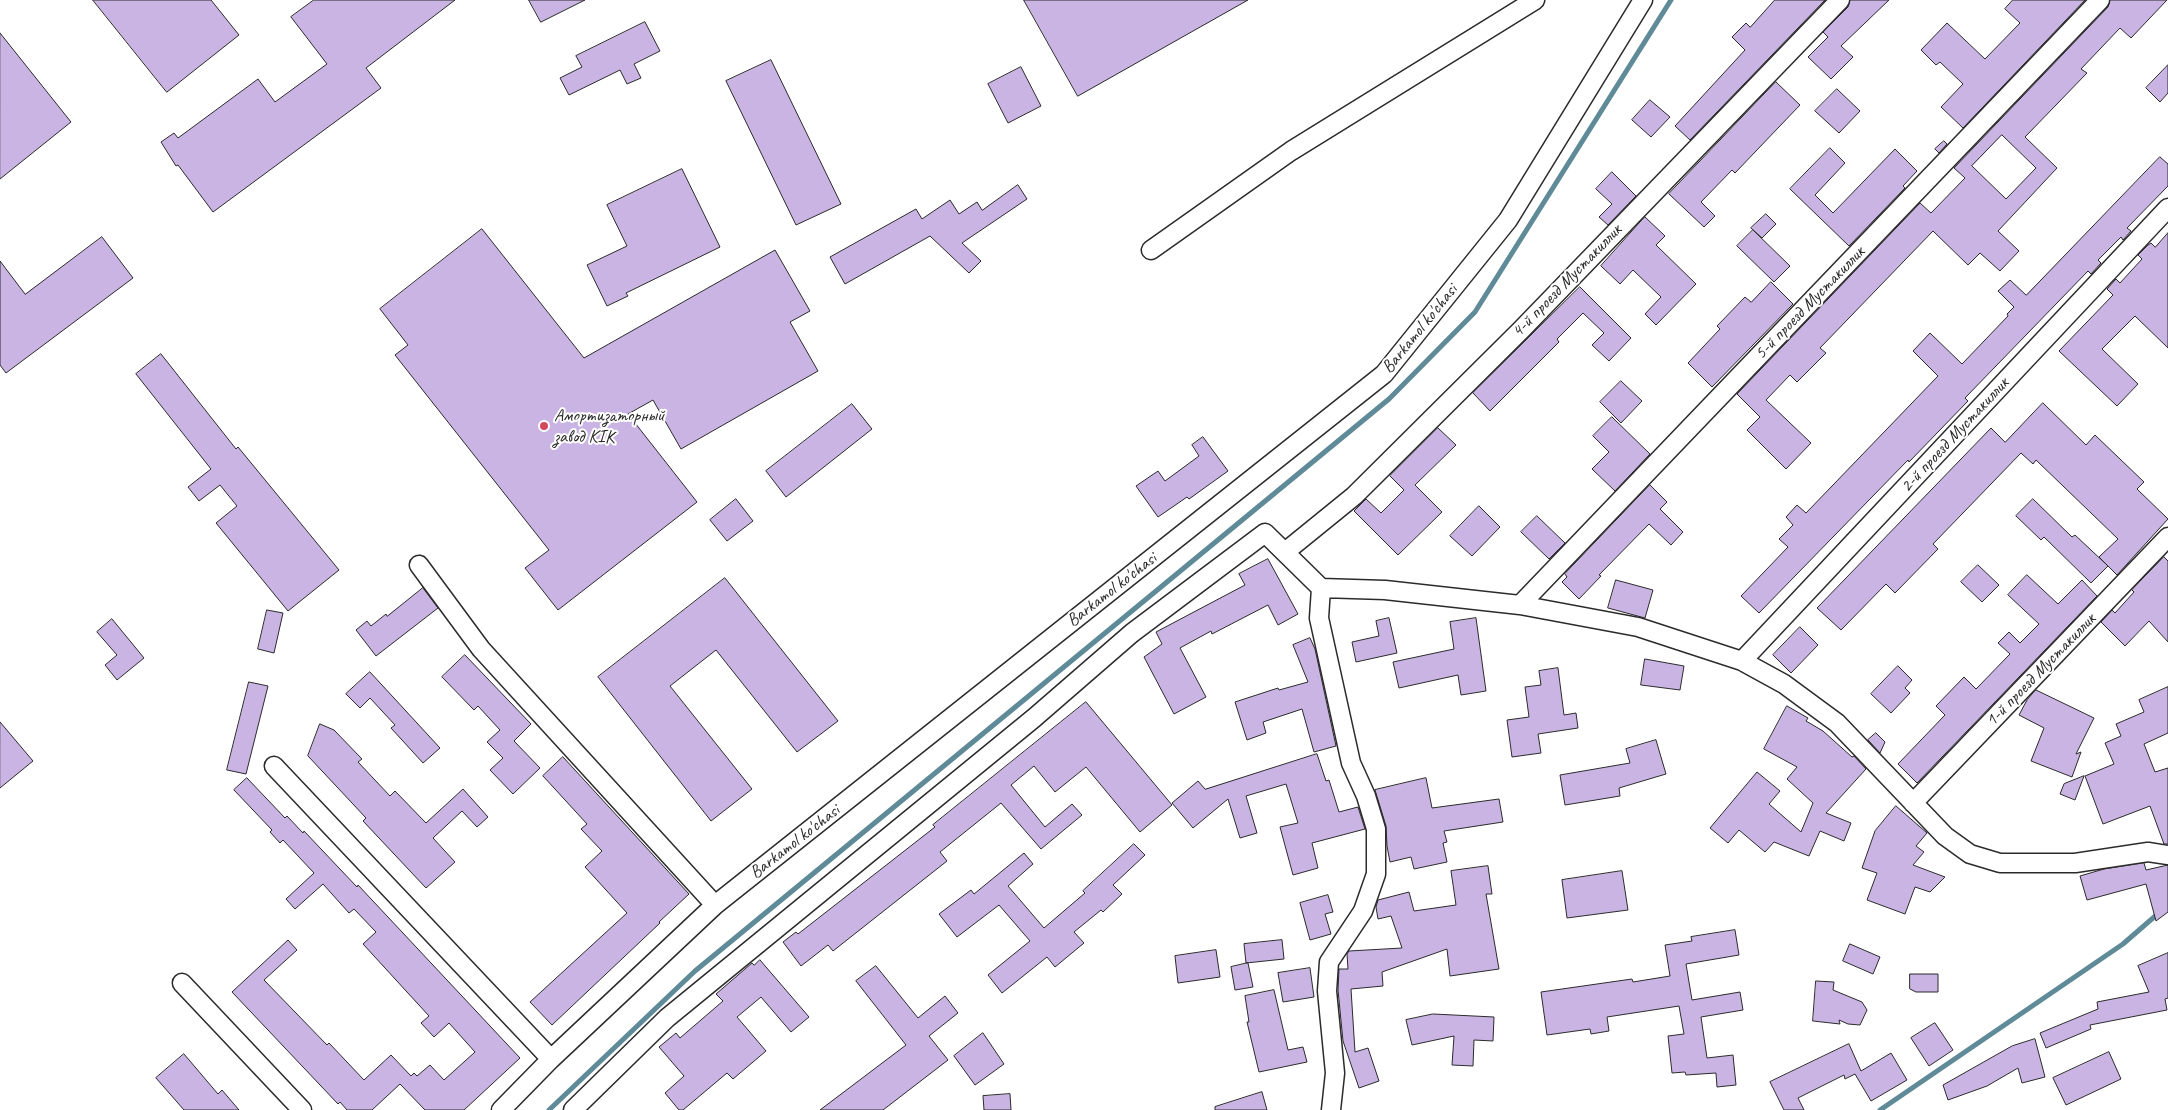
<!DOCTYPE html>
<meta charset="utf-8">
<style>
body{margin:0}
canvas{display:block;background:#fff}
</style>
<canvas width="2168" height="1110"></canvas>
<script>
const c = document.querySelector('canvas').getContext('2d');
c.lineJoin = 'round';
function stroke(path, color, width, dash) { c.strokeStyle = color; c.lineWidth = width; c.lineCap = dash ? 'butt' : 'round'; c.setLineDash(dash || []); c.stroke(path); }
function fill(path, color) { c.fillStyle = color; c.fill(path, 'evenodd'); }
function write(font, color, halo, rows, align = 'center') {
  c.font = font + ' Caveat,sans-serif'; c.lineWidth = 4; c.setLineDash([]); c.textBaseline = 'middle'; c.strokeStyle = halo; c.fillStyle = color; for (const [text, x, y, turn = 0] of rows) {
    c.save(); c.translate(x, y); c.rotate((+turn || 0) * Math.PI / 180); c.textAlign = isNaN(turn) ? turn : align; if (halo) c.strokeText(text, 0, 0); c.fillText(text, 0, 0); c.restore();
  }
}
stroke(new Path2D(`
 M549,1110L695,971L1389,399L1475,312L1671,0
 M1880,1110L2123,944L2168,905`), '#5f8a98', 5);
const building = new Path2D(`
 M93,0H211L239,35L167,92Z
 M314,0H455L366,68L381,88L213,212L178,165L176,166L161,142L174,133L178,138L258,79L275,102L327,64L291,17Z
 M529,0H585L541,22Z
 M1024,0H1248L1078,96Z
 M1775,0H1825L1690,140L1675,126L1745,50L1732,37L1746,23L1750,27Z
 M1850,0H1889L1841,46L1853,57L1831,79L1808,57L1828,37L1823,32L1848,7Z
 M2013,0H2085L1963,128L1941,107L1963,84L1940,62L1936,65L1921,50L1947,23L1985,59L2020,23L2005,9Z
 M2110,0H2167L2131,38L2120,28L2081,69L2087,73L2025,137L2057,168L1998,231L2019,251L2000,271L1980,253L1968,265L1933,231L1820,348L1826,353L1797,382L1790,375L1766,400L1811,443L1786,469L1747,430L1760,417L1737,394L1920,203L1931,213L1965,178L1954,168L2108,7ZM2002,135L2036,168L2006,199L1972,166Z
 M645,22L660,51L634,64L641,78L627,84L620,70L569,95L560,78L582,67L576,56Z
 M0,33L71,122L0,179Z
 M771,60L841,204L796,225L726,81Z
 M2168,65V93L2160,102L2146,88Z
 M1021,67L1041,106L1008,123L988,84Z
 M1776,82L1800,105L1735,173L1732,170L1701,202L1715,216L1704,227L1669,194Z
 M1837,89L1860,111L1839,133L1815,111Z
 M1650,100L1670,117L1651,137L1632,120Z
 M1944,141L1947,144L1939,153L1935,149Z
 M1830,148L1845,163L1815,195L1833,213L1895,149L1917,171L1903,186L1905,188L1849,246L1790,189Z
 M2160,157L2168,164V186L2127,228L2131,231L2123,240L2121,237L2098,260L2101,263L2091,274L2088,271L1965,398L1968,401L1909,462L1908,460L1759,613L1741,596L1788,547L1779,539L1793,525L1786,517L1797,505L1806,513L1938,376L1913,351L1930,333L1962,364L2008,316L2007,314L2014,307L1998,291L2010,280L2026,295Z
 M682,169L720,247L626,293L628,296L607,306L587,265L627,246L607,205Z
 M1612,172L1636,196L1608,225L1599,217L1612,204L1596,189Z
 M1018,185L1027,199L962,243L981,261L969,273L930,236L845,284L830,257L916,209L922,219L950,200L959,214L977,202L982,210Z
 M1766,214L1776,224L1762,238L1751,228Z
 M1645,217L1665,236L1656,245L1696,284L1656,325L1645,314L1661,297L1633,270L1620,284L1601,266Z
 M482,229L584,358L775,250L810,311L790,322L818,371L681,449L653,400L628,414L697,502L558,610L525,568L549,550L395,355L408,345L380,309Z
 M1753,230L1790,266L1774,282L1737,246Z
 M2168,233V348L2135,316L2102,349L2138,384L2117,406L2059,351L2113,295L2107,289L2116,279L2120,283L2142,259L2138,255L2148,245L2151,243L2155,247Z
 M102,237L133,278L6,373L0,365V261L25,294Z
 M1771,282L1793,304L1712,387L1688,363L1720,329L1717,326L1745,297L1751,302Z
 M1580,287L1631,338L1609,361L1592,345L1604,333L1583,313L1557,339L1559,342L1490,411L1473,393Z
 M161,354L236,449L238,447L339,570L288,611L216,523L237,506L220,485L199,501L188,487L211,469L136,374Z
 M1621,381L1642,401L1621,423L1600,402Z
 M2043,403L2086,445L2095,435L2144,482L2137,489L2168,519L2117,575L2099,557L2118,539L2036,460L2033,464L2021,453L1933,544L1938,549L1895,593L1886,584L1841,630L1817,608L1991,428L2005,442Z
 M852,404L872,429L786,497L766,471Z
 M1612,417L1650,454L1615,491L1592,469L1609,452L1593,436Z
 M1438,428L1456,445L1415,485L1442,512L1398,555L1354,511L1366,499L1381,513L1404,490L1390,476Z
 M1203,437L1228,471L1189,499L1187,497L1158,517L1136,486L1158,471L1165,481L1199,456L1192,445Z
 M1650,485L1667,502L1660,509L1683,532L1671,545L1649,524L1599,575L1601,576L1579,599L1562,582L1567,577L1565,574Z
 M736,499L753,521L727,541L710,520Z
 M2033,499L2072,537L2075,535L2108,566L2091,583L2044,537L2041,540L2016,516Z
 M1479,506L1500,527L1472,556L1450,536Z
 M1537,516L1565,543L1549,559L1521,532Z
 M2164,557L2168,561V642L2149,621L2125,646L2101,622L2112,610L2115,613L2134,592L2132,590Z
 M1268,559L1298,614L1278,625L1268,605L1212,634L1211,631L1180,648L1206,697L1174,714L1144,657L1162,644L1156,632L1245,585L1239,574Z
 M1978,565L1999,585L1982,602L1961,582Z
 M2027,575L2058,604L2082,580L2097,596L1917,783L1898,764L1945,715L1936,706L1964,677L1976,689L2010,654L1998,643L2009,632L2020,643L2039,624L2008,595Z
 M725,578L838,721L797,752L716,650L670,686L752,789L711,821L598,677Z
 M1616,580L1653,590L1645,618L1608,608Z
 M423,588L438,608L376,656L356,630L367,621L371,626L386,614L387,616Z
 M267,610L283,613L274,653L258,649Z
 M1389,618L1397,653L1356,662L1352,642L1379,636L1376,621Z
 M1476,618L1486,691L1461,695L1458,675L1399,688L1393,662L1454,649L1450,622Z
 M112,619L144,658L117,680L105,665L117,655L97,632Z
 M1800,627L1818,645L1791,673L1773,655Z
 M1310,638L1315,649L1336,746L1314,752L1302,709L1263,722L1266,733L1247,740L1235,702L1278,688L1279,690L1308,682L1293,645Z
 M465,655L531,724L514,741L540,768L513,794L490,770L503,758L487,742L500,730L478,706L474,710L442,677Z
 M1645,659L1684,666L1680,690L1641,685Z
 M1898,666L1912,680L1905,688L1910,693L1891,713L1871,694Z
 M1558,668L1564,715L1576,713L1578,728L1538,734L1541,753L1512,757L1507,720L1529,717L1525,687L1541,685L1539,671Z
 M370,672L440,748L423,763L391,728L395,725L370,698L360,708L346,694Z
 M249,682L268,686L246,774L227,770Z
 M2168,687V733L2144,744L2155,772L2168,768V844H2164L2150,806L2103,824L2085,776L2114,764L2105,743L2121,736L2116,724L2144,712L2139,700Z
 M2036,690L2094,718L2076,754L2081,752L2072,777L2031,761L2044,728L2019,715L2027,700Z
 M1086,702L1172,805L1140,832L1086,767L1055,792L1034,766L1011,785L1045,827L1072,804L1082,815L1041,849L1001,803L940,852L947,861L833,951L828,945L801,966L783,942L796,932L798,934L935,827L933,825Z
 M1787,706L1808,718L1806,721L1823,731L1852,757L1854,756L1866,769L1826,813L1851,823L1844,841L1820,831L1809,856L1774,842L1765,852L1739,830L1728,843L1710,828L1757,772L1780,791L1769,804L1801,832L1813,803L1787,779L1797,767L1764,749Z
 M0,722L33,761L0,788Z
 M320,724L334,730L362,759L358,762L390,796L395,791L426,823L463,789L488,817L477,827L462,811L433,838L455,862L426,888L363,821L366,818L308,756Z
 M1876,733L1885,742L1880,753L1868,740Z
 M1656,740L1666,774L1619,788L1620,796L1565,805L1560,775L1630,763L1626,749Z
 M1317,754L1326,781L1329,780L1339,812L1358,807L1365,829L1312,843L1318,868L1293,875L1280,827L1298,823L1286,784L1246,796L1257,833L1240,838L1228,799L1193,828L1172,803L1198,781L1205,789Z
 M563,757L689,894L659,922L660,923L552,1025L530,1002L627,913L585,867L602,851L581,829L587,824L543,776Z
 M2084,776L2075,800L2060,794L2064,784Z
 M247,778L285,818L287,816L303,833L304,831L357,887L358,885L520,1058L464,1110H425L400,1084L372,1110H347L340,1102L338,1104L232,992L288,940L297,950L264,980L327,1045L329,1043L364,1080L391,1055L411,1076L414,1073L417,1076L430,1065L444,1080L475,1052L449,1023L434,1037L421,1023L429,1016L363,944L376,932L354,909L349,913L323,884L295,909L286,899L314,873L283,840L280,843L270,832L272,830L234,790Z
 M1426,778L1432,808L1499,799L1503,822L1444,831L1447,842L1443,843L1447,862L1414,869L1411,857L1390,862L1387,846L1386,826L1375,790Z
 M1896,806L1927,833L1916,846L1924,852L1913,865L1945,877L1930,892L1915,887L1905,914L1867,900L1877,873L1862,868L1875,831Z
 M1134,844L1145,855L1113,885L1122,894L1103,912L1101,910L1074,932L1084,943L1055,967L1047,957L1002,993L988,975L1030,941L999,905L957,937L939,914L971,890L974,894L1024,853L1033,864L1008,886L1044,928L1085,893L1083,891Z
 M2144,863L2146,870L2168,865V912L2156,921L2146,884L2087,900L2080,876L2104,869Z
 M1488,866L1492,894H1486L1499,969L1450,976L1447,949L1382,972L1383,986L1351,989L1355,1052L1368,1048L1379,1081L1359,1088L1343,1041L1338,990L1339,969H1348L1347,954L1349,951L1402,948L1391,916L1378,919L1376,907L1378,900L1409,892L1414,911L1456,905L1451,871Z
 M1622,871L1628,910L1567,918L1562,880Z
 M1328,895L1333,912L1325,914L1331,934L1310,940L1300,903Z
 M1735,930L1739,955L1686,964L1692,1000L1740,992L1743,1010L1701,1017L1707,1058L1733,1055L1736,1085L1717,1087L1716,1073L1686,1075L1685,1072L1672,1073L1668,1036L1684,1034L1679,1006L1607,1017L1609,1031L1591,1034L1590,1029L1547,1035L1541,992L1632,979L1633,982L1670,976L1665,945L1692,941L1691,937Z
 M1282,940L1284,959L1246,963L1244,944Z
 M1850,944L1880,957L1873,974L1843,961Z
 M1216,950L1220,977L1178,983L1175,956Z
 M2168,953V998L2165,999L2167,1010L2090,1025L2091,1029L2046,1048L2040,1033L2098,1009L2097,1002L2149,992L2138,966Z
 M760,960L809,1017L791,1032L761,997L737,1017L766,1051L733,1079L727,1073L683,1110H679L665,1093L684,1076L659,1047L676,1033L680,1038L723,1001L716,994L752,963L754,965Z
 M1248,963L1253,987L1235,990L1231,967Z
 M876,966L918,1018L945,996L958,1013L929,1036L948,1060L883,1110H820L906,1045L856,981Z
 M1310,968L1314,997L1283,1002L1278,973Z
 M1910,974H1938V992H1916L1910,989Z
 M1816,981L1834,982L1833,990L1862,1002L1867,1010L1860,1025L1848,1024L1839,1020L1840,1024L1813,1021Z
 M1274,990L1288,1050L1303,1047L1307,1062L1259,1072L1247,1022H1249L1245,996Z
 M1433,1014L1494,1017L1493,1041L1474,1040L1473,1066L1452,1065L1454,1036L1412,1045L1406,1020Z
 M1935,1023L1953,1050L1929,1066L1911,1038Z
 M983,1033L1004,1064L975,1085L954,1056Z
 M2035,1039L2045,1077L2022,1083L2018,1068L1987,1086L1948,1100L1943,1085L2012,1046Z
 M1849,1044L1861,1071L1891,1053L1907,1080L1871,1101L1855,1074L1845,1079L1844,1075L1798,1098L1804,1110H1784L1770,1082Z
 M2109,1052L2121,1079L2066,1105L2053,1078Z
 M184,1054L218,1094L222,1090L239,1110H184L156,1078Z
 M1262,1092L1267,1110H1215V1107Z
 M1010,1094L1011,1110H984L983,1096Z`);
fill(building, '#cab4e4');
stroke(building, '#2b2b2b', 1);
const minor = new Path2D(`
 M1151,250L1291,151L1535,0
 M1285,552L1354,496L1521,330L1840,0
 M419,565L481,649L715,905
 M1321,588L1319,618L1351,763L1366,796L1376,829V874L1363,911L1329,962L1327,991L1335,1073L1331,1110
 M1520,605L2100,0
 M1742,661L2168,208
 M274,766L551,1059
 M1913,803L2168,537
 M182,983L302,1110
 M501,1110L551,1059L715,905L1384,374L1508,220L1643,0
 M573,1110L667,1018L1034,718L1132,633L1265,533L1321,588L1385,590L1520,605L1638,627L1742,661L1784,684L1837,723L1945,836L1970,854L2000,863H2075L2148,852L2168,855`);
stroke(minor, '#2b2b2b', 21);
stroke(minor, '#fff', 18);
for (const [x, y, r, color] of [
 [544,426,5,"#d1495b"]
]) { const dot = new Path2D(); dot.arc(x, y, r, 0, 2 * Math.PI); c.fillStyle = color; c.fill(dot); stroke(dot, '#fff', 2); }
write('18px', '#2b2b2b', '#fff', [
 ["4-й проезд Мустакиллик",1567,281,-46],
 ["5-й проезд Мустакиллик",1810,303,-46],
 ["Barkamol ko'chasi",1420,329,-51],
 ["2-й проезд Мустакиллик",1955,435,-47],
 ["Barkamol ko'chasi",1112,590,-38],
 ["1-й проезд Мустакиллик",2041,670,-46],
 ["Barkamol ko'chasi",795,842,-38]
]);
write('18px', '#2b2b2b', '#fff', [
 ["Амортизаторный",554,416],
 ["завод KIK",554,437]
], 'left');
</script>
